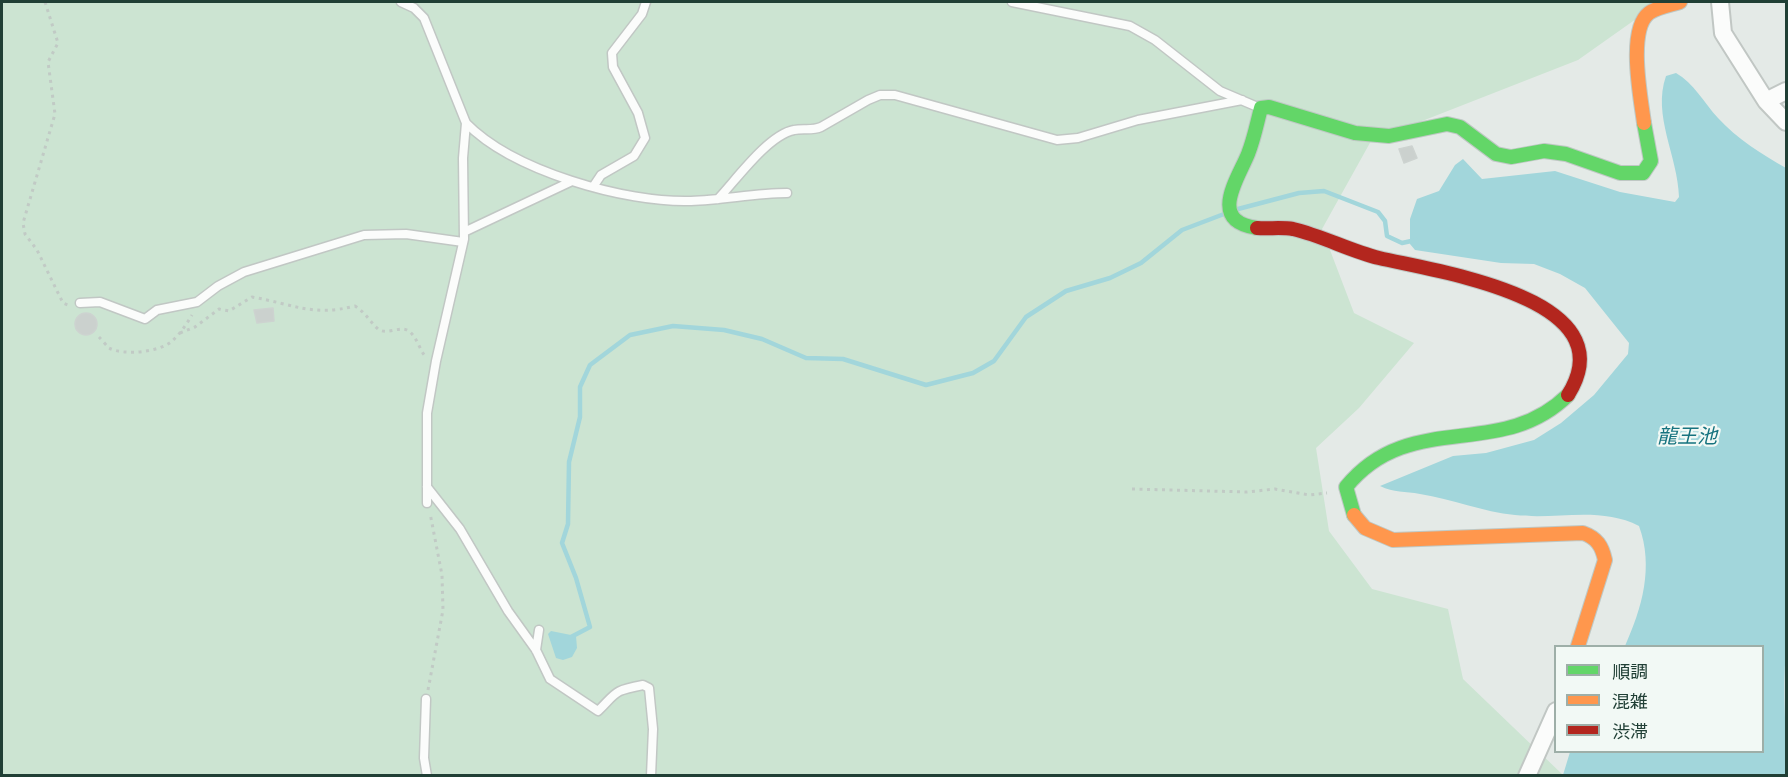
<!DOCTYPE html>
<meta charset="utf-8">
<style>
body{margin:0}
#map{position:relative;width:1788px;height:777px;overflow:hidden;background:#e4eae7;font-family:Lato,"Noto Sans JP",sans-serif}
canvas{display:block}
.frame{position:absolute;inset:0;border:3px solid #203f35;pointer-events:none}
.legend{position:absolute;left:1554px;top:645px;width:210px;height:108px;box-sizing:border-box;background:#f2f9f5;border:2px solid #9eafa8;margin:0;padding:8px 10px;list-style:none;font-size:18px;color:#203f35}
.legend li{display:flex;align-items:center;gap:12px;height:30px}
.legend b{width:30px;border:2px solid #9eafa8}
</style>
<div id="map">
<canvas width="1788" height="777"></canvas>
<div class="frame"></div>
<ul class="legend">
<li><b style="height:8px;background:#63d668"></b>順調</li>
<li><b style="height:8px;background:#ff974d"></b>混雑</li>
<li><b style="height:8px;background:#b3261e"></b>渋滞</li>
</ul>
</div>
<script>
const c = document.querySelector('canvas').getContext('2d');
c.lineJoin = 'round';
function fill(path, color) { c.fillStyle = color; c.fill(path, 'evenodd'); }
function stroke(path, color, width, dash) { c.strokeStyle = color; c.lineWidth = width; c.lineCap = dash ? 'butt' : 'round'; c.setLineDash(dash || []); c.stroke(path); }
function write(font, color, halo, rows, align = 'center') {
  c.font = font + ' Lato,"Noto Sans JP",sans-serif'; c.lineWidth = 4.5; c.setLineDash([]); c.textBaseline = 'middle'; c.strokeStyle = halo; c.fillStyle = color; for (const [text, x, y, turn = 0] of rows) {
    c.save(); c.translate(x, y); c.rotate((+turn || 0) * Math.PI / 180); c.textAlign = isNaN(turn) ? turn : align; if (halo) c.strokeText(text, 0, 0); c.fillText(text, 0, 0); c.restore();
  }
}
fill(new Path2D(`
 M2,2H1660L1578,60L1371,141L1322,229L1354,313L1414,343L1359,408L1316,448L1329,531L1372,589L1448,609L1463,679L1563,775L2,776Z`), '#cce4d2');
fill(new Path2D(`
 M1676,73C1694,83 1704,103 1718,118C1736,138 1763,155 1786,168V651C1782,693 1787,733 1786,775H1563L1570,752H1762V646H1625C1642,608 1654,567 1639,526C1600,506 1557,520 1515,515C1483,512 1452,499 1420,494C1405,491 1394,493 1380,486L1453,456L1486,453L1534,440L1561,423L1594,395L1628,354L1629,343L1585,288L1560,274L1534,264L1501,263L1415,250L1410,244V219L1417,199L1439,191L1455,165L1463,159L1482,179L1555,171L1620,192L1675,202L1679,197C1678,156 1652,116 1666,76Z
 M551,631L576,636L577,648L572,657L563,660L556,658L548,634Z`), '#a2d6db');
stroke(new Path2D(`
 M1238,209L1299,193L1324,191L1378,212L1385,221L1387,236L1402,243L1416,240
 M571,637L590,627L576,578L562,543L568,524L569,462L580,417V387L590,365L630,335L673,326L724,330L762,339L806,358L843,359L926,385L973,373L994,361L1026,317L1066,291L1110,278L1141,263L1182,230L1224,214`), '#a2d6db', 4.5);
const building = new Path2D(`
 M1412,146L1417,158L1404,163L1399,149Z
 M273,308L274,321L257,323L254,310Z
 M75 324a11 11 0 1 1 22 0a11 11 0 1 1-22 0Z`);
fill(building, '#cbd1ce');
stroke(building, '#cdd3d0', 1.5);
const lane = new Path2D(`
 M401,2L414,8L424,18L466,123C513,171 625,203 691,201C724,200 755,193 787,193
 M1012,2L1130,26L1155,40L1220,91L1260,108
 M593,187L601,175L634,156L645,138L638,113L613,67L612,53L642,14L646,2
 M718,199C736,180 768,135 794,130C803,128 812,131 821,127L868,100L880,95H895L1057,140L1078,138L1138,120L1242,100
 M464,232L570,182
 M80,303L100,302L145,319L157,310L197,302L218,286L244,272L364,235L406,234L463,242
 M427,487L460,529L508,611L536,650L550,679L598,711C618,691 613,691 643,685L649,688L653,729L651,776
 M427,503V413L436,361L464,239L463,158L466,123
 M536,650L539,630
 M426,699L424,758L427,776`);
const street = new Path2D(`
 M1720,2L1723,33L1766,101L1786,122
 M1766,101L1786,91
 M1527,776L1556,711`);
const fast = new Path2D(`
 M1257,228C1207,221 1238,179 1248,154C1254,139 1257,123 1261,108L1269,107L1355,133L1389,136L1447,124L1460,127L1496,154L1511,157L1544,151L1566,154L1620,173H1643L1651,161L1644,123
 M1354,515L1346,487C1410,408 1500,462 1568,395`);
const slow = new Path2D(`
 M1644,123C1641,99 1627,30 1649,13C1657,7 1670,5 1680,2
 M1354,515L1365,528L1393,540L1583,533C1597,538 1602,546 1605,560L1578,646`);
const jam = new Path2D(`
 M1257,228C1269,229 1281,227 1293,229C1323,236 1350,251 1379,258C1438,272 1629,298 1568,395`);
stroke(lane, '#c1c7c4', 11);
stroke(street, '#c1c7c4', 20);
stroke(fast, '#bfc8c4', 16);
stroke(slow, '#bfc8c4', 16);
stroke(jam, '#bfc8c4', 16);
stroke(new Path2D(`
 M45,2L58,43L48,62L55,114L23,223L25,234L37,250L63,303L70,306
 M180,333L195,327L219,309L229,311L252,297C293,304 312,317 355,306C366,313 370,322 378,329C388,336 401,324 410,332C417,338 420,350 425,356
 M99,337C102,340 106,345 109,348C124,356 158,352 171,342C180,334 186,325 192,315
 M1132,489L1247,492L1275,489L1309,495L1327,493
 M428,690L443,610L442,575L430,513`), '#c1cac5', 3, [3, 4.5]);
stroke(lane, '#fbfcfb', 8);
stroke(street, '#fbfcfb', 16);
stroke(fast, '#63d668', 14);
stroke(slow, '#ff974d', 14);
stroke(jam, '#b3261e', 14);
write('italic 20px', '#16737f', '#f2f9f5', [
 ["龍王池",1687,437]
]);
</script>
